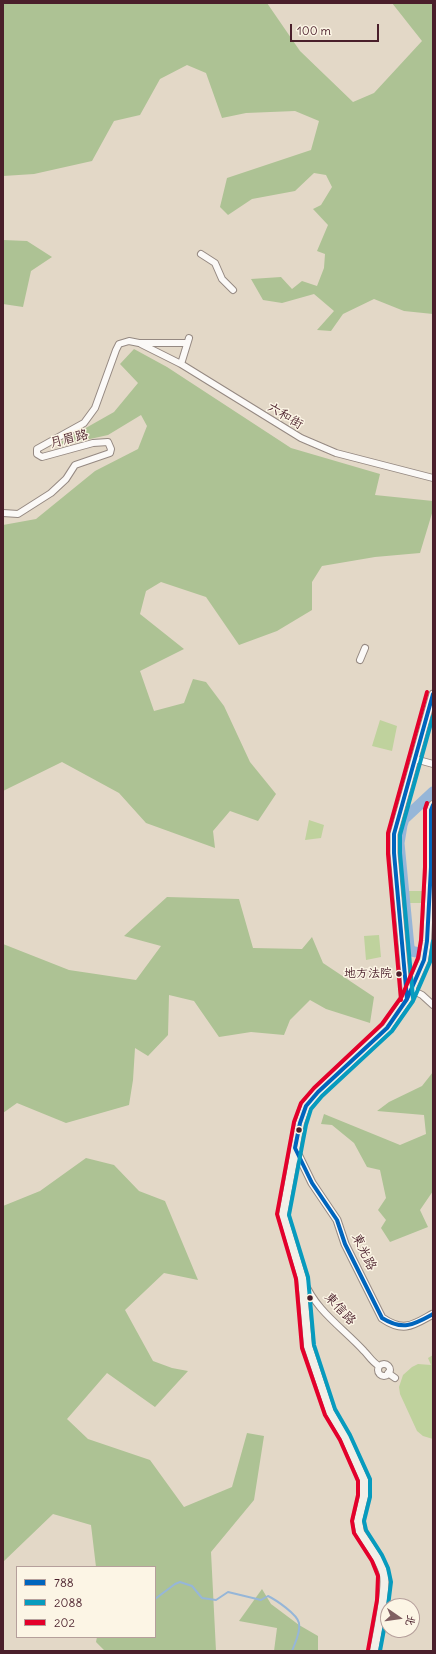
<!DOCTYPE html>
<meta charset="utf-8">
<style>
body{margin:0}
#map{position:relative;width:436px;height:1654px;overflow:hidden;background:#e3d8c7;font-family:Delius,"LXGW WenKai TC",sans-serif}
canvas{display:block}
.frame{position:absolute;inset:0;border:4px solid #4a1f2b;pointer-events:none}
.legend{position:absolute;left:16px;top:1566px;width:140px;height:72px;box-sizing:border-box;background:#fcf5e5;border:1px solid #b59f9b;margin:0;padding:5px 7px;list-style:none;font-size:12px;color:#4a1f2b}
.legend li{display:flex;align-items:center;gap:8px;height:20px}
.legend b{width:20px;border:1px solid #b59f9b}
.north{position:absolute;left:380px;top:1598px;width:40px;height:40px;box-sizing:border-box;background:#fcf5e5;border:1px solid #b59f9b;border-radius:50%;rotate:103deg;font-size:11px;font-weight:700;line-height:16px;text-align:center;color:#4a1f2b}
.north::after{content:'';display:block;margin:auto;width:14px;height:18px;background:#806062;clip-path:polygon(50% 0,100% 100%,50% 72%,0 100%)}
.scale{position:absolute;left:290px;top:24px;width:89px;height:18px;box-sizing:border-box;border:2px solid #4a1f2b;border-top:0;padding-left:5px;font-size:12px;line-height:14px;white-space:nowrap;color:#4a1f2b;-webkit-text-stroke:3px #fcf5e5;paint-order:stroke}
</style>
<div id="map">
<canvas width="436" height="1654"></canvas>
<div class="frame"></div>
<ul class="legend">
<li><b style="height:5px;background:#0065bd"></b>788</li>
<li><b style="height:5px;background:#079bbe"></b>2088</li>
<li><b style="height:5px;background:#e4002b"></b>202</li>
</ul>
<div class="north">北</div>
<div class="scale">100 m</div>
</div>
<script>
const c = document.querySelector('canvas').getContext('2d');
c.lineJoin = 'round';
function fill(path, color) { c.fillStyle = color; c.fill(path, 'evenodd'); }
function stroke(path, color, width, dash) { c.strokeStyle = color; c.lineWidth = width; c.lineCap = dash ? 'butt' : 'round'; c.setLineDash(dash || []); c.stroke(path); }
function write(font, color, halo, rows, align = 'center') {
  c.font = font + ' Delius,"LXGW WenKai TC",sans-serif'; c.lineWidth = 3; c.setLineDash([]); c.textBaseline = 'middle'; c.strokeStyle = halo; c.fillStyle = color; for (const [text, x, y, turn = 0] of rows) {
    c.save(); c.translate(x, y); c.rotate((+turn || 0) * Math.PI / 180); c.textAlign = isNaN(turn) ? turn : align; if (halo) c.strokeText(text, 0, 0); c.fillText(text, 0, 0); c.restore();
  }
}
fill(new Path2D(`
 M380,720L397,726L392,751L372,746Z
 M309,820L324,825L321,838L305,840Z
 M409,891H423L422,903H408Z
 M379,935L381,957L366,960L364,936Z
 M433,1355V1439L423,1436L417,1431L400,1394L399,1387L403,1375L412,1367L418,1364L431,1365L428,1358Z`), '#bfd29d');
fill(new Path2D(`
 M3,3H267L300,51L353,102L374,93L422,41L392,3H433V314L404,311L374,299L343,314L331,331L317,330L334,311L314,294L282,303L263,300L251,279L281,277L292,289L302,281L317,286L324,268L325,254L317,251L328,225L313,209L321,205L332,187L326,175L314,173L295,191L252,199L228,215L220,207L227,178L311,150L319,121L295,111L246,113L222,118L206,73L187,65L160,79L140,115L114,121L92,161L34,174L3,176Z
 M3,240L27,241L52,257L31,271L23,307L3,304Z
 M134,349L167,367L291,448L380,474L375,495L433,501V510L420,553L375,557L322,566L312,582V610L277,631L239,645L206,597L161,582L146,591L140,614L184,649L140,671L154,711L184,703L193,679L206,682L224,706L250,762L276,794L258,821L230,811L213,831L215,848L146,823L119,793L62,762L3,791V525L36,519L95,471L138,449L147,426L141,415L108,435L63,445L61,442L114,412L138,383L120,364Z
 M167,897L239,899L253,948L302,949L312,937L323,963L374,997L370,1023L326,1009L310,1000L290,1020L284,1035L251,1032L219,1037L194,1001L169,995L168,1035L148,1056L135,1048L133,1080L129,1105L66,1123L17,1103L3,1113V944L69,970L136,980L161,946L124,936Z
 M433,1072V1191L420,1210L428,1227L390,1242L381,1228L386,1220L378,1210L386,1198L380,1170L367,1167L354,1143L332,1125L321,1124L324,1114L400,1145L426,1134L424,1115L377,1111L389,1102L422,1086Z
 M86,1158L114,1165L139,1191L165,1201L198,1280L164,1273L125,1310L153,1361L172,1368L188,1371L155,1407L107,1373L67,1419L88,1439L150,1460L184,1507L232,1487L247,1433L264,1436L254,1500L211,1552L216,1651H105L96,1642L97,1637H155V1567H96L91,1525L53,1514L3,1562V1206L40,1191Z
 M262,1589L271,1604L299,1625L318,1636V1651H274L277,1628L239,1621Z`), '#adc294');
stroke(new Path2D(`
 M155,1599L175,1584L180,1582L192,1586L202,1598L216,1600L228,1592L261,1600L268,1596C276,1600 297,1614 299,1623C301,1632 295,1643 292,1651`), '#96b6d8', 2);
stroke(new Path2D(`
 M420,953L411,951L409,947L399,843L402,825L404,819L433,792`), '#96b6d8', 11);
const minor = new Path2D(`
 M201,254L215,263L222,279L233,290
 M141,344L181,364L301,438L336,453L433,478
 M181,364L189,338
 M3,513L18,514L51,493L66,479L75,465L110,453L111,449L108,442L93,443L42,457L37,454V449L84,423L95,408L116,350L119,344L129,341L139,343H186
 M360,660L365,648
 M415,759L433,764
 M408,988L422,995L433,1005
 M304,1281C316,1311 343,1328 364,1351C369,1356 372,1362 379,1366
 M378 1370a6 6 0 1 1 12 0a6 6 0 1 1-12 0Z
 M388,1373L395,1378`);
const tertiary = new Path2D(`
 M407,999L394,853V834L433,694
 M295,1148L312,1183L337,1220L345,1244L382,1318C404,1333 413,1325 433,1314`);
const secondary = new Path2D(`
 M374,1651C377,1634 387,1590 384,1575C381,1560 368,1545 360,1532L358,1521L364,1496V1480L345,1437L330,1412L308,1346L302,1278L283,1215L300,1123L306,1106L318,1092L387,1028L407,999L424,960L427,941L431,867V810L433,805`);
stroke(minor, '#958982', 8);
stroke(tertiary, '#958982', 9);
stroke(secondary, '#958982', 10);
stroke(minor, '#fbf9f7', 6);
stroke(tertiary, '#fbf9f7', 7);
stroke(secondary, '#f2efe8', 8);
stroke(new Path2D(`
 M407,999L394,853V834L433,694
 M295,1148L300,1123L306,1106L318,1092L387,1028L407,999L424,960L427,941L431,867V810L433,805
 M295,1148L312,1183L337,1220L345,1244L382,1318C403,1331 413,1325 433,1314`), '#0065bd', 4);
stroke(new Path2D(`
 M413,998L400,853V835L433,716
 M388,1606L391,1582L388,1568L382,1555L366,1530L364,1521L370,1497V1479L350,1435L335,1409L314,1345L308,1277L289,1215L306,1125L311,1109L322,1096L392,1031L413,1001L430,962L433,941
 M380,1651L388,1608`), '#079bbe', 4);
stroke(new Path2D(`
 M401,1000L388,854V833L427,692
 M368,1650L377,1600L378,1576L372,1561L354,1533L352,1521L358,1495V1481L340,1440L325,1415L302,1348L296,1279L277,1214L294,1122L301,1103L314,1088L382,1024L402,996L418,958L421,940L425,867V809L427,803`), '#e4002b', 4);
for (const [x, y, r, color] of [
 [399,974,3.5,"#4a1f2b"],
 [299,1130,3.5,"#4a1f2b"],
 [310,1298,3.5,"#4a1f2b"]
]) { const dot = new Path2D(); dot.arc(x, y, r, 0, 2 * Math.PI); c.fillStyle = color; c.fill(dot); stroke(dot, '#fcf5e5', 1.5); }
write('12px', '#4a1f2b', '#fcf5e5', [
 ["地方法院",392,974]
], 'right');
write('13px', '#4a1f2b', '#fcf5e5', [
 ["六和街",285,416,31],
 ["月眉路",69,439,-14],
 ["東光路",364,1252,64],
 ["東信路",340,1309,47]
]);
</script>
